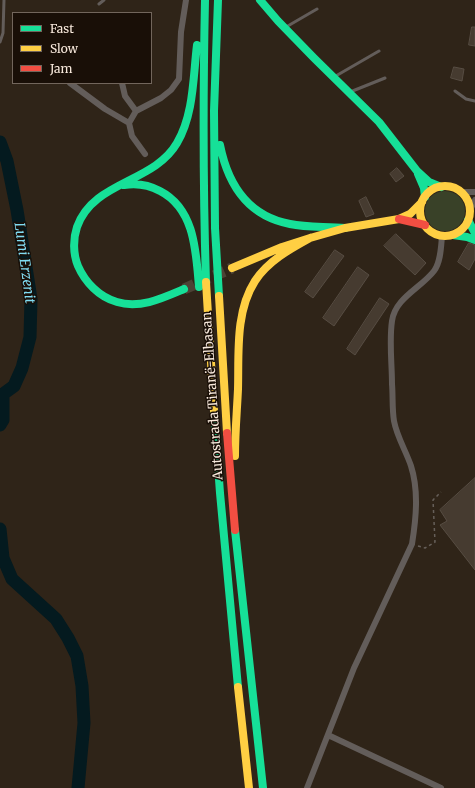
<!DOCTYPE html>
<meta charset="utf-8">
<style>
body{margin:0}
#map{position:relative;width:475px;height:788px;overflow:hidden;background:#2f2418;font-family:Merriweather,serif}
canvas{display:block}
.legend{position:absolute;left:12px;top:12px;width:140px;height:72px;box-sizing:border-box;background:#190f07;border:1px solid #72665c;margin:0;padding:5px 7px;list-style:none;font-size:12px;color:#f8e9dc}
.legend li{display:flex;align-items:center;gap:8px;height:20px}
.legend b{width:20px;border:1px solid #72665c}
</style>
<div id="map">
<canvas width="475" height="788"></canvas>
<ul class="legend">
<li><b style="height:5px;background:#16e098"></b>Fast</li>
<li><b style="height:5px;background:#ffcf43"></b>Slow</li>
<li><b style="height:5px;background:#f24e42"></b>Jam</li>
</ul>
</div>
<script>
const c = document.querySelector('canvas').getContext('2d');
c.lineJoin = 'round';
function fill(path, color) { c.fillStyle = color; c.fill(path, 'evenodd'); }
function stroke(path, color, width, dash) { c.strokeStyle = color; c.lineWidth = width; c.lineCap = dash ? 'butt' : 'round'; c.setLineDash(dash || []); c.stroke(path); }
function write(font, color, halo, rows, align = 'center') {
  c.font = font + ' Merriweather,serif'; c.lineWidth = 3; c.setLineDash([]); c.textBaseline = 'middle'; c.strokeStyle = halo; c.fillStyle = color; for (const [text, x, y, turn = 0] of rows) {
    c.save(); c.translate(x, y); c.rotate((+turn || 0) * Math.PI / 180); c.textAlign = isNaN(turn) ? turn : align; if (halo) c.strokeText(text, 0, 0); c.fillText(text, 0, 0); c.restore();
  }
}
fill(new Path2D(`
 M425 211a20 20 0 1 1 40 0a20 20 0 1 1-40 0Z`), '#394128');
stroke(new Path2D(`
 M0,142L7,161L17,210L31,299L30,337L22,368L14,386L3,394V420L0,425
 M0,529L3,558L12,579L56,619L68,638L77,656L82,686L84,723L78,788`), '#041a1f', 13);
const building = new Path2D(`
 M472,27H475V46L469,45Z
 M454,67L464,69L462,81L451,78Z
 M397,168L404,176L396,182L390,174Z
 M366,197L374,214L366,217L359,201Z
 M396,234L426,263L415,275L384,246Z
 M469,243L475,245V259L469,270L458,262Z
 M335,250L344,256L313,298L305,292Z
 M358,267L369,275L334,326L323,318Z
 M380,298L389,304L355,355L347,349Z
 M475,478V570L440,525L447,521L440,510Z`);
fill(building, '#463b30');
stroke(building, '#574d43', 1);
stroke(new Path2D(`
 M184,289L232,268`), '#4d4235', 11, [11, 5.5]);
stroke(new Path2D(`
 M418,546L425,548L435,542L433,500L441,492`), '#665f59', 1.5, [3, 3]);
stroke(new Path2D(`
 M99,4L104,0
 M286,27L317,9
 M0,42L3,33L4,0
 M334,77L379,51
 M455,91L466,99L475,101
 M350,92L385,78`), '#635d5a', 3);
stroke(new Path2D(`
 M70,83L105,109L129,123
 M122,83L125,96L136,111
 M145,154L132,136L129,123L136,111L161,98L171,90L179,79L181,32L186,0
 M460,192H475
 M470,210L475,200
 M328,735L441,788
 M307,788L354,668L412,544C416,519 419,491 411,466C406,451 397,437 394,421C392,409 393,396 392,384C392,364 389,341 392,321C395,298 421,288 434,271C441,262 441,246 442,236`), '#635d5a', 6);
stroke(new Path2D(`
 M205,0C203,94 203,188 206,282
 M218,0L214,111L215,228L219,296
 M260,0L278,21L314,58L379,122L417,171L429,182L441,187
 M220,145C228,185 248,216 290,224C308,228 327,226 345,228
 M418,174L424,188L425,197
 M124,185C136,183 149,185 160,191C195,209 196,252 199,287
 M468,220L475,233
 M453,235L467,237L475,240
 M184,289C163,298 140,309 117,302C99,297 85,282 78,266C73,254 73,239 77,227C93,181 154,183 177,143C194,114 193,77 197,45
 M214,411L220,493L238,687
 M235,530L263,788`), '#16e098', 8);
stroke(new Path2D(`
 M420 211a25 25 0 1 1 50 0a25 25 0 1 1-50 0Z
 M232,268L282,247L310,238L345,228L399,219L410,214L422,202
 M206,282L214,411
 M219,296L227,433
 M235,456C235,433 237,411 238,389C239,354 235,312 255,281C268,261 290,249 310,238
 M238,687L249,788`), '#ffcf43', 8);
stroke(new Path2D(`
 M399,219L425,225
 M227,433L235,530`), '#f24e42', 8);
write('13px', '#f8e9dc', '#190f07', [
 ["Autostrada Tiranë-Elbasan",213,396,-94]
]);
write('italic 14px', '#80dcf2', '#190f07', [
 ["Lumi Erzenit",24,263,82]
]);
</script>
